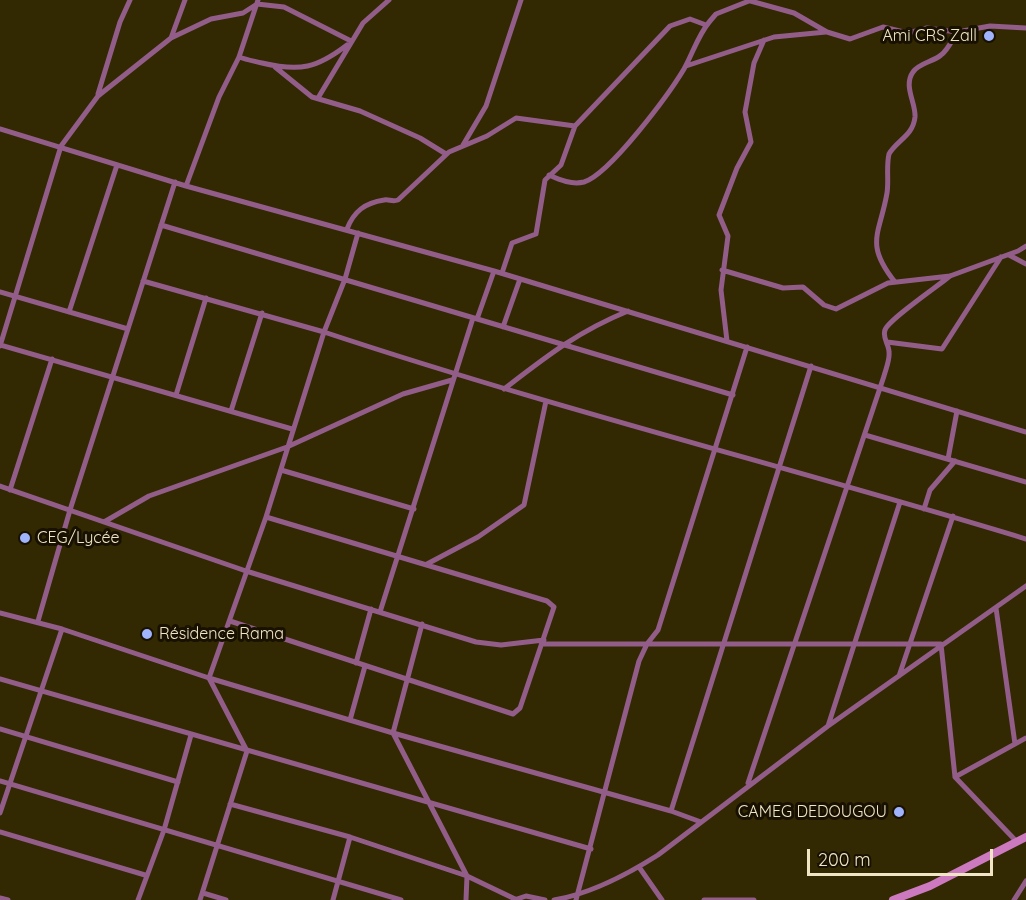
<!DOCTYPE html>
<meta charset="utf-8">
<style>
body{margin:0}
#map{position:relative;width:1026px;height:900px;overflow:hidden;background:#322802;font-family:Quicksand,sans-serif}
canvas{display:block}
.scale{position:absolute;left:807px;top:849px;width:186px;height:27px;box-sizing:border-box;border:3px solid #f0e5c4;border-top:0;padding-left:8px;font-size:18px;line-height:21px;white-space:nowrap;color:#f0e5c4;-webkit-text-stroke:4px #181000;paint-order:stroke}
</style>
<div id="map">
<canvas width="1026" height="900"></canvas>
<div class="scale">200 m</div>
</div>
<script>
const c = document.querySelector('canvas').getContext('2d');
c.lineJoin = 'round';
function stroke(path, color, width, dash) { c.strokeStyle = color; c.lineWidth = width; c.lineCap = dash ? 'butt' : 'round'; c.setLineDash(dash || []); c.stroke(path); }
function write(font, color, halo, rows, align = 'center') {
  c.font = font + ' Quicksand,sans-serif'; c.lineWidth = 6; c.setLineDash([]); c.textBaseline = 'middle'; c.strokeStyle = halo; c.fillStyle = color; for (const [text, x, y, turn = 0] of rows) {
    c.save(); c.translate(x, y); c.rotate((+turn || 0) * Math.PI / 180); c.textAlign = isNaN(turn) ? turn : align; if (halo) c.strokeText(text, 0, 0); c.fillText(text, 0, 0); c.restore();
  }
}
stroke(new Path2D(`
 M747,0L794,13L827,32L850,39L883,27L908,33L927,28L957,32L990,26L1026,28
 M171,38L185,0
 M239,57C247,60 254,61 262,63C300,72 317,68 347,45
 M686,66L774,37L826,32
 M275,67L312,97L360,111L420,138L446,154
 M98,94L120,22L130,0
 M318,98L363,23L389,0
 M0,129L186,186L494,271L1026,432
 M463,145L486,106L521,0
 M549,175C560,180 572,185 584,182C610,174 669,94 684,69C693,53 698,35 710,21L716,14L749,1
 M186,186L219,97L239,57L258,0
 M161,225L733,395
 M347,229C354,211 365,203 384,200C389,199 392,202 398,200L449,152L487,136L516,118L575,126
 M1009,255L1026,264
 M722,270L783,288L803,287L824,305L836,309L888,283L950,276L1018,251L1026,246
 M502,273L512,243L536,234L545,180L561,165L575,126L670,26L690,19L706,25
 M143,281L324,332L345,279L358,233
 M895,282C864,243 880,234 887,193C889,180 886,167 889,154C897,140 913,136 915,117C916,103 903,86 913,72C919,63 933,62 941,55C948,50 952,40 957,32
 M0,292L128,329
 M69,312L117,165
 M477,319L494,271
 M503,327L520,279
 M727,341L721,290L728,236L719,215L737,168L751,142L745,112L754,63L764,40
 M887,342L942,349L1001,257
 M0,345L292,429
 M0,346L61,146L98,96L171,38L211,19L243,13L257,4L284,7L351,41
 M504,389C547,356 577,332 628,311
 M176,395L206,298
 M231,411L262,313
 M865,435L1026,482
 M948,459L957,411
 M281,470L414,509
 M0,486L246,571L476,642L501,645L544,640
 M10,490L52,359
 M924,509L930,490L955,461
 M104,522L149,496L287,447L403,394L452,380
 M427,564L478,537L524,505L546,401
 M996,608L1015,744
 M380,612L473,318
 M0,613L62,629
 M38,621L70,510L175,182
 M230,621L513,714L520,708L554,607L547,601L266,517
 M422,624L393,733L671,811L701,822
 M543,644H941L955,777L1017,842
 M356,663L371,609
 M899,676L953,516
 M0,679L591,849
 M350,720L365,666
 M828,726L900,502
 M0,729L178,782
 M955,777L1026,738
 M0,781L401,900
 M748,783L884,376C886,368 890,360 889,352C889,344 882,338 885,330C888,320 938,286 950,276
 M230,804L350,837L467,876L466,900
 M671,811L811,366
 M0,813L62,629L209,678L247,751L200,900
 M0,832L145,875
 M639,867L662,900
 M203,893L226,900
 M0,898L8,900
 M515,899L467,876L393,733L209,678L266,517L324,332C556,409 793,468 1026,539
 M138,900L164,830L191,735
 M333,900L350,837
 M514,900L526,896L545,900
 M554,900C590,894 628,874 658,855L828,726L1026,586
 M576,900L639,661L647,644L658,630L747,347
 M704,900H754
 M1014,900L1026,881`), '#925d89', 5);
stroke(new Path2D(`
 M893,900L930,886L1026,837`), '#cd79c0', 8);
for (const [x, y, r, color] of [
 [989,36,6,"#a0b3fd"],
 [25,538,6,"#a0b3fd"],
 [147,634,6,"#a0b3fd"],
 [899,812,6,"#a0b3fd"]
]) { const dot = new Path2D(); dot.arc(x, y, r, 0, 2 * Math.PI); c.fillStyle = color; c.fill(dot); stroke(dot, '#181000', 2); }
write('16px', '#f0e5c4', '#181000', [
 ["Ami CRS Zall",977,36],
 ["CEG/Lycée",37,538,"left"],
 ["Résidence Rama",159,634,"left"],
 ["CAMEG DEDOUGOU",887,812]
], 'right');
</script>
